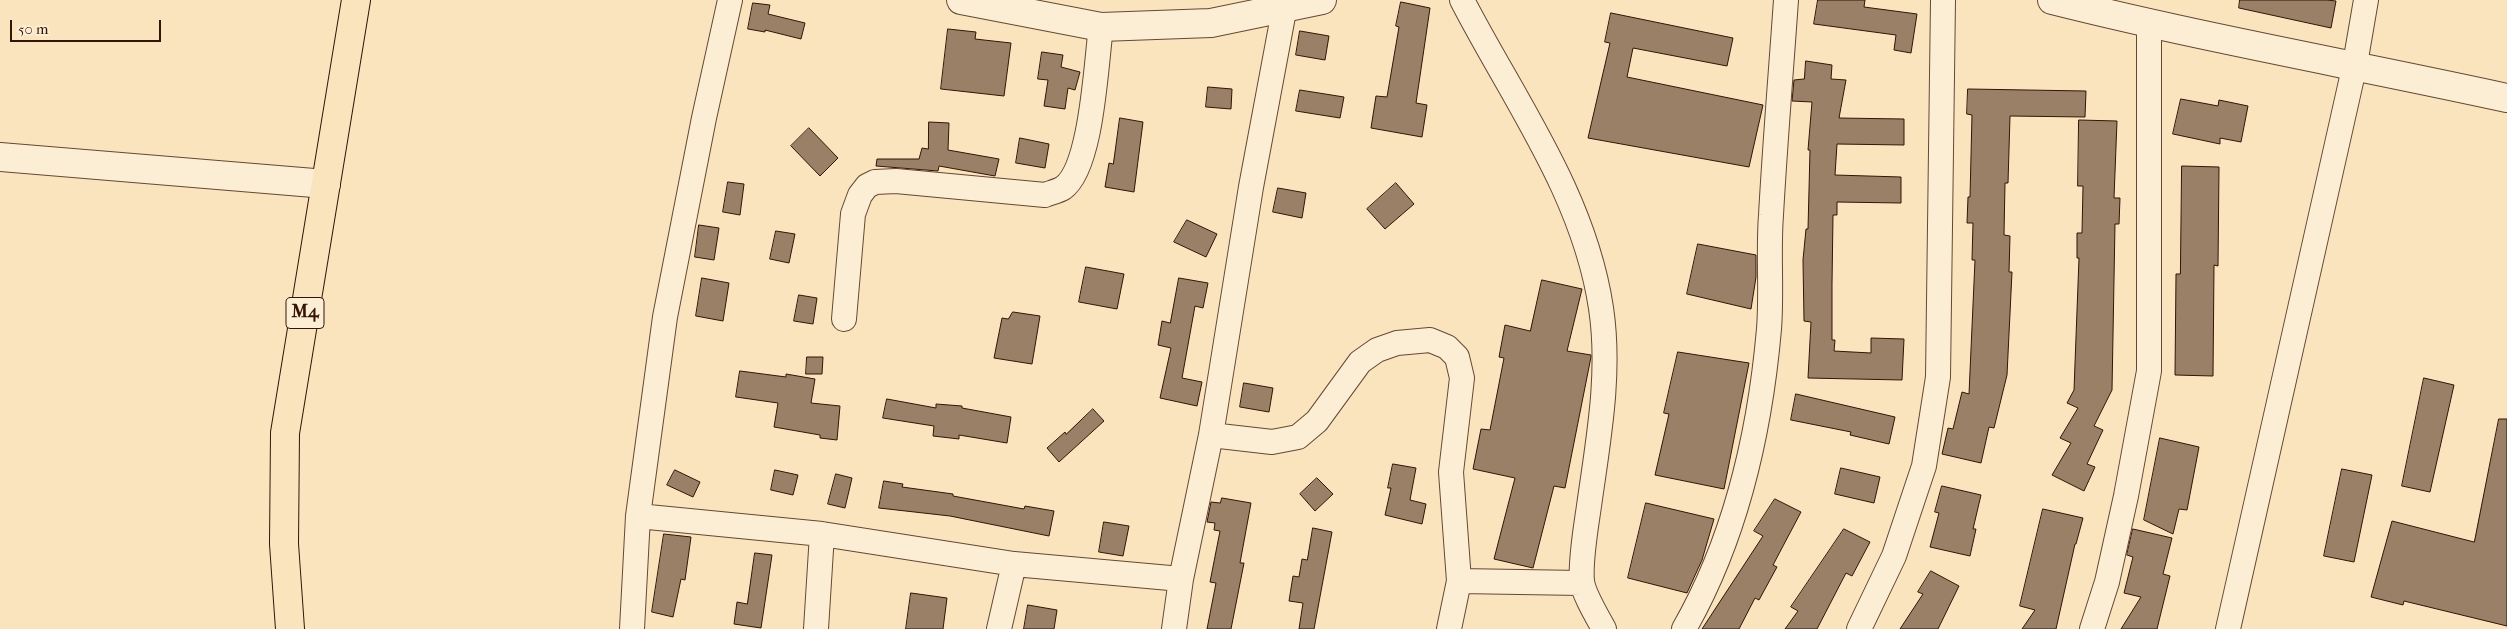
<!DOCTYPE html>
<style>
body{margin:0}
#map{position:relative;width:2507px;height:629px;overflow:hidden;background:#fae4be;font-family:"IM FELL French Canon",serif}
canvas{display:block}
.scale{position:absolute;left:10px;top:20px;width:151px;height:22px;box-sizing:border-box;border:2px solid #331406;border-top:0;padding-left:6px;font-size:15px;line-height:18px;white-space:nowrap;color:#331406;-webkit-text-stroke:4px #fcedd5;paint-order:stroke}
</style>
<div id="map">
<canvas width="2507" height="629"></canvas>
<div class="scale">50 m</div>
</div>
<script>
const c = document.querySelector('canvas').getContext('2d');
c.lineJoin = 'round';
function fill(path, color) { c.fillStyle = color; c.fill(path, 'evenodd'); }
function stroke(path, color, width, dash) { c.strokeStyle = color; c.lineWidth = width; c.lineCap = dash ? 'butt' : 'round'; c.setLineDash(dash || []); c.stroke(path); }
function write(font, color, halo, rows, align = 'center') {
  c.font = font + ' "IM FELL French Canon",serif'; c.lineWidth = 4; c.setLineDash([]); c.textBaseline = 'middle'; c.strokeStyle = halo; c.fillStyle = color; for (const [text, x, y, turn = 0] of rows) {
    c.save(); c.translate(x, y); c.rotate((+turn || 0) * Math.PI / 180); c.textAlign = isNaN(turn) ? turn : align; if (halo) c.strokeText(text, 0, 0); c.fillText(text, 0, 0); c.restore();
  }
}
const building = new Path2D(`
 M1818,0H1865L1864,7L1917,14L1911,53L1894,50L1896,35L1814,24Z
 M2240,0H2327L2336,1L2331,28L2239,8Z
 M1401,2L1430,8L1416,103L1427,105L1422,137L1371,128L1376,96L1387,97L1399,27L1396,26Z
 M753,3L770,5L768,14L805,23L801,39L765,30V32L748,29Z
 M1611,13L1733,38L1727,66L1633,48L1627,77L1763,105L1749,167L1588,138L1610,43L1605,42Z
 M948,29L976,32L975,39L1011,43L1004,96L941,89Z
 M1300,31L1329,36L1325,60L1296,55Z
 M1042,52L1063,55L1061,67L1080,72L1075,90L1068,88L1065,109L1044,106L1048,80L1038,79Z
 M1806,61L1832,65L1831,79L1846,80L1839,118L1904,119V145L1837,144L1835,175L1901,177V203L1837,202V215H1833L1832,284V340H1835L1834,351L1871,353V338L1904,339L1902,380L1808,378L1811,322L1804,321L1803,260L1806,229H1808L1810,150H1808L1812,102L1792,101L1794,80L1804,79Z
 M1208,87L1232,89L1231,109L1206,107Z
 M1968,89L2086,91L2085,117L2010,116L2008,183H2005L2004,235L2010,236L2009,272H2012L2007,375L1994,428L1989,427L1981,463L1942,454L1948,428L1953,429L1962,392L1969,394L1975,260H1972L1973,223H1967L1968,197H1970L1972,115L1967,114Z
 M1300,90L1344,97L1340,118L1296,111Z
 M2181,99L2218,106L2219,100L2248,106L2241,142L2220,138V144L2173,134Z
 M1120,118L1143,122L1134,192L1105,187L1109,163L1113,164Z
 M2079,120L2117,121L2114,198H2120L2119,224H2115L2112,390L2094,426L2103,430L2087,464L2095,467L2084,491L2052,475L2071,443L2060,438L2078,408L2067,403L2074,390L2079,258H2077V233H2082L2083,186H2078Z
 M929,122L949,123L948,150L999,159L995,176L939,166L938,171L876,166L877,159H919L922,148L928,149Z
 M809,128L838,158L820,176L791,146Z
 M1020,138L1049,144L1045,168L1016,163Z
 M2182,166L2219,167L2218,266L2214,265L2213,376L2175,375L2176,274H2180Z
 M728,182L744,184L740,215L723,212Z
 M1396,183L1414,204L1385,229L1367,209Z
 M1278,188L1306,193L1302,218L1273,212Z
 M1187,220L1217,234L1206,257L1174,242Z
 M699,225L719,228L714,260L695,257Z
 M776,231L795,234L789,263L770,259Z
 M1698,244L1756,255V277L1751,309L1687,294Z
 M1086,267L1124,274L1117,309L1079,302Z
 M702,278L729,283L723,321L696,316Z
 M1179,278L1208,283L1203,308L1195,306L1182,378L1202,382L1197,406L1160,398L1171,348L1158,345L1162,321L1170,323Z
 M1542,280L1582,289L1567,351L1591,355V357L1565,488L1554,486L1533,568L1494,559L1515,478L1473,469L1481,429L1490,430L1504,358L1499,357L1505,325L1530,331Z
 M799,295L817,298L813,324L794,321Z
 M1013,312L1040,316L1032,364L994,358L1002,318L1008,319Z
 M1678,352L1749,363L1724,489L1655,475L1669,414L1664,413Z
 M807,357H823L822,374H806Z
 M740,371L786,377V374L815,379L811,403L840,406L837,440L820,438V435L774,427L778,403L736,397Z
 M2424,378L2454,385L2430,492L2402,486Z
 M1244,383L1273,388L1269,412L1240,407Z
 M1796,394L1895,417L1889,444L1850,435L1851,432L1791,420Z
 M887,399L936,408V404L962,406V408L1011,417L1007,443L959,435V439L933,436L934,426L883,418Z
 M1093,409L1104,421L1059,462L1047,448L1065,432L1066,434Z
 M2499,419H2507V626L2404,601L2403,605L2371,597L2392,521L2474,542Z
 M2160,438L2199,447L2187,510L2179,509L2173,534L2144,520Z
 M1393,464L1416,468L1410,500L1426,504L1422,524L1385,515L1391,488H1388Z
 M1841,468L1880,477L1874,503L1835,494Z
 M2342,469L2372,475L2354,562L2324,556Z
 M675,470L700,482L693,497L667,485Z
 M775,470L798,475L793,495L771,490Z
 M836,474L852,478L845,508L828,504Z
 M1317,478L1333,494L1315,511L1300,494Z
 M884,481L903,484L902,487L953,494V496L1024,509L1025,506L1054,511L1049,536L950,516L879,508Z
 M1942,486L1981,495L1973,529H1976L1970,556L1930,547L1939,513L1935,512Z
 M1222,498L1251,503L1240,563H1244L1231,629H1207L1216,583L1210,582L1220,531L1214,530L1215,523L1207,522L1211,502L1220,503Z
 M1775,499L1801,512L1773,565L1777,567L1759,600L1755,598L1739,629H1702L1763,536L1754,531Z
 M1646,503L1714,519L1702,560L1687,593L1628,578Z
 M2043,509L2083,518L2076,544H2075L2056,629H2022L2035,610L2020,606Z
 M1104,522L1129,526L1123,556L1099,552Z
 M1313,528L1332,532L1314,629H1299L1303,603L1289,601L1293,576L1299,577L1302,559L1307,560Z
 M1844,529L1870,542L1852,576L1846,573L1817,629H1785L1798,611L1791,607Z
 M2133,529L2172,538L2163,574L2170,576L2157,629H2121L2141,597L2124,593L2133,557L2127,555Z
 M664,534L691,537L685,580L681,579L673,617L652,612Z
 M755,553L772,555L761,628L734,624L737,602L747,604Z
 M1931,571L1959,586L1938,629H1900L1923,594L1918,592Z
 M911,593L947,598L943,629H906Z
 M1028,605L1057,610L1054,629H1024Z`);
fill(building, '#9a8066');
stroke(building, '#331406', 1);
const minor = new Path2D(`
 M730,0L704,118L665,317L638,516L822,534L1014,564L1181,579
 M1462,0C1513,99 1584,194 1601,308C1611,374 1598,441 1589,506C1586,527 1580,561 1582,581C1583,593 1598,618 1604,629
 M844,319L853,214L860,195L867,186L875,182L896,181L1045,195C1050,193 1058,191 1063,188C1092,168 1096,63 1101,27
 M1211,435L1272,442L1298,437L1317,421L1360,362L1377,350L1397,343L1430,340L1447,347L1457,357L1462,378L1451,472L1459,581L1449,629
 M1459,581L1581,583
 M632,629L638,516
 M816,629L822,534
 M999,629L1014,564
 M1174,629L1181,579L1211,435L1251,187L1286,0
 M1684,629C1736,538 1760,432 1769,329C1772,291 1768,253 1771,215C1775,143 1781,72 1786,0
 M1859,629L1894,556L1924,466L1938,377L1943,0
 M2092,629L2107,582L2126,496L2149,371V24
 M2228,629L2355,64L2366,0`);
const tertiary = new Path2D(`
 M961,0L1101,27L1211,23L1322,0
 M2052,0C2203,38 2356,65 2507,98
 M0,157L326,184`);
const primary = new Path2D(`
 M290,629L284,544L285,433L356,0`);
stroke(minor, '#654834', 26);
stroke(tertiary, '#654834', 30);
stroke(primary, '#331406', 30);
stroke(minor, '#fcedd5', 24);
stroke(tertiary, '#fcedd5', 28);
stroke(primary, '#fae4be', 28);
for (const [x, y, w] of [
 [305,313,38]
]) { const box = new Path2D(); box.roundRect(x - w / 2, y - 15.5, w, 31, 4); c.fillStyle = '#fcedd5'; c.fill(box); stroke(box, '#331406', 1); }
write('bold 18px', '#331406', null, [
 ["M4",305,313]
]);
</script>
